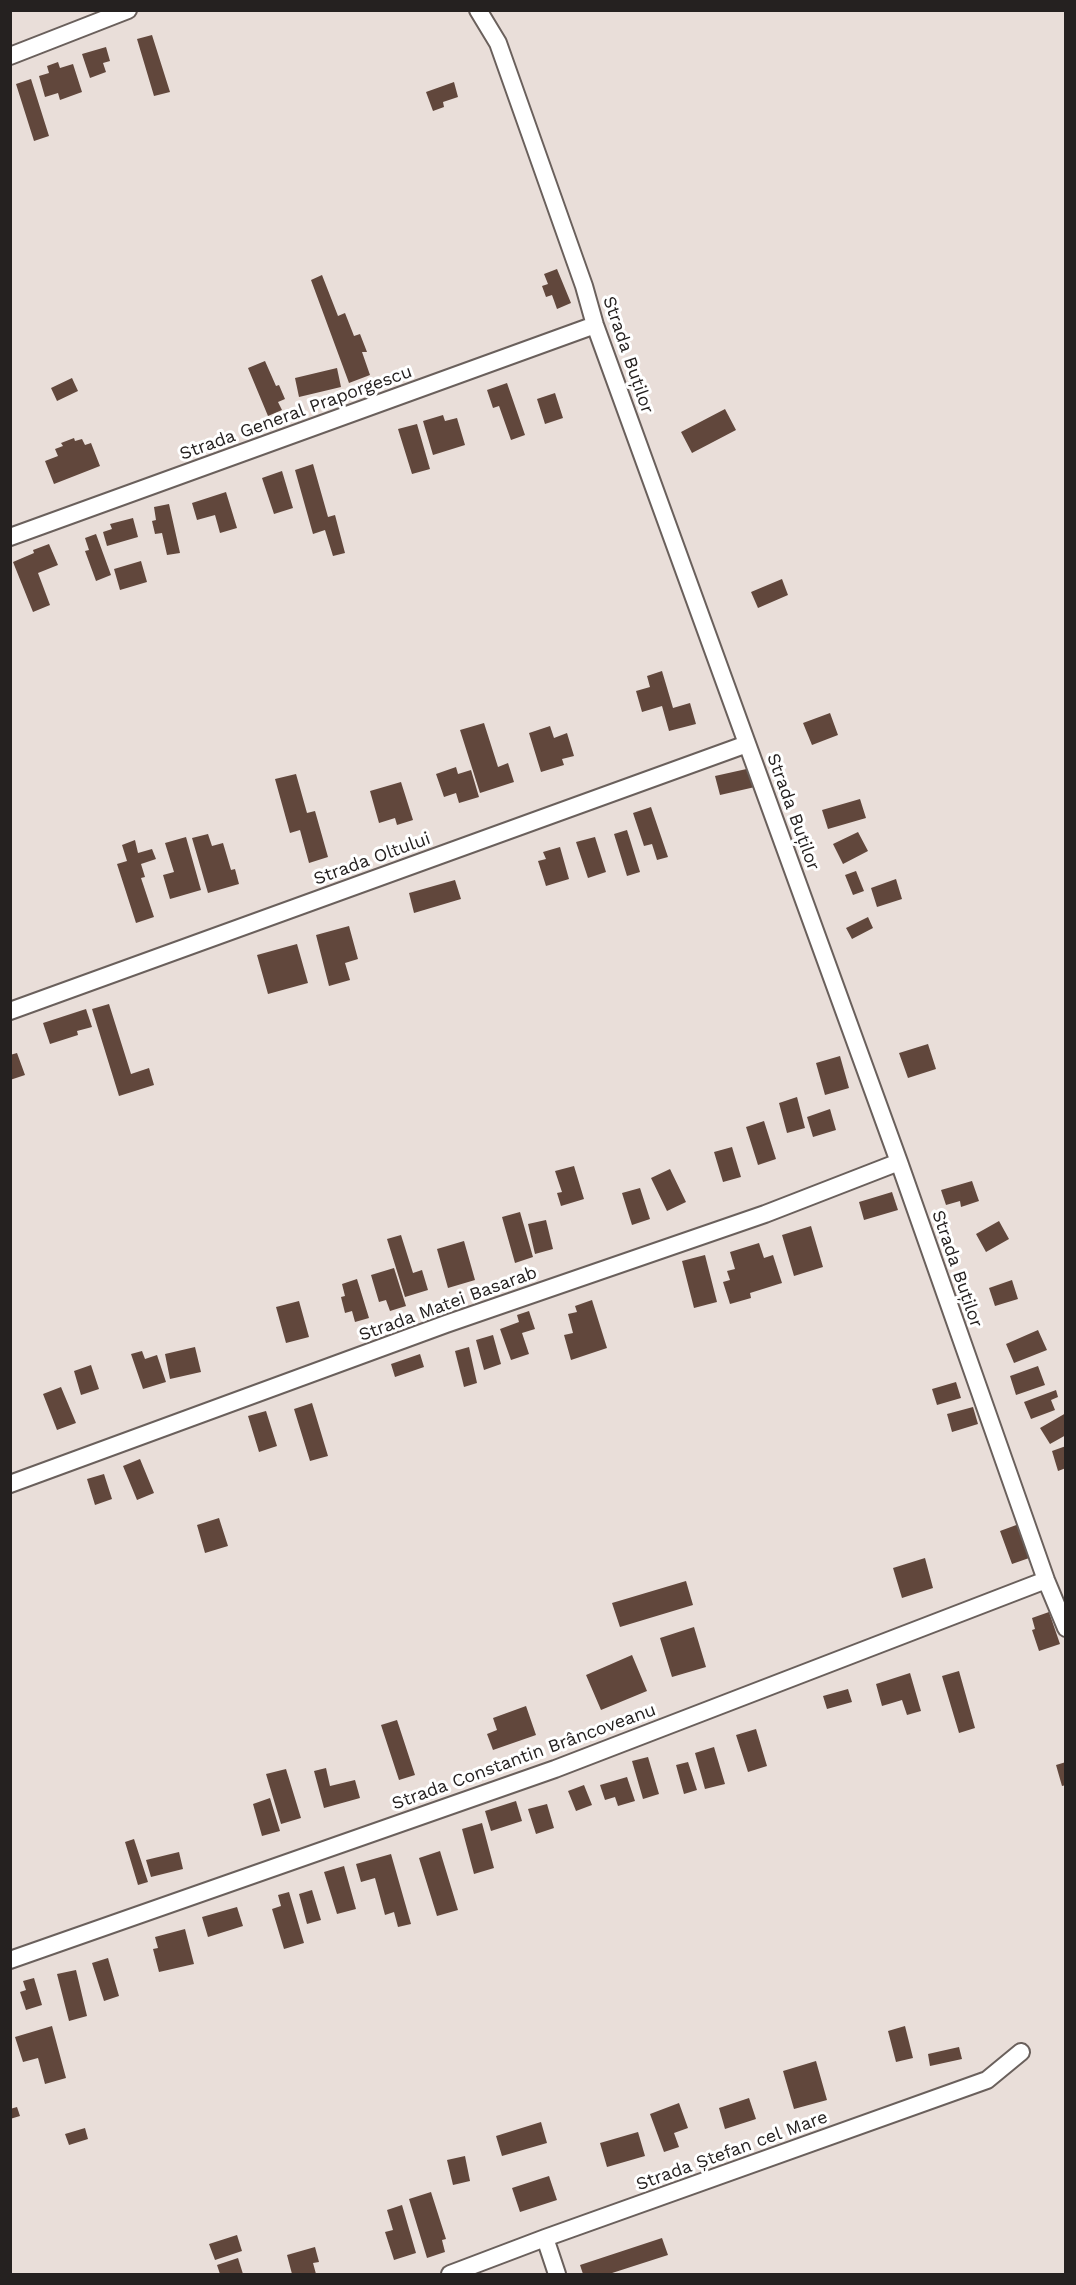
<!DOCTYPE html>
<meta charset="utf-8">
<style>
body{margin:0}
#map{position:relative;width:1076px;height:2285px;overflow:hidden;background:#e9ded9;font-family:"Work Sans",sans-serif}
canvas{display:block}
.frame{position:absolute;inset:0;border:12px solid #252120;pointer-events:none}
</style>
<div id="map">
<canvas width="1076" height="2285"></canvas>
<div class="frame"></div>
</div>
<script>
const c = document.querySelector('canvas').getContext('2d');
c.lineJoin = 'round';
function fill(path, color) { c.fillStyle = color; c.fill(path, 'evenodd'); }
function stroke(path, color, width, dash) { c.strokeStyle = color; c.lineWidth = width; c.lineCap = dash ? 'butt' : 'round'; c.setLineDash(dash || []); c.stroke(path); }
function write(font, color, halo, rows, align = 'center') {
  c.font = font + ' "Work Sans",sans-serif'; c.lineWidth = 6; c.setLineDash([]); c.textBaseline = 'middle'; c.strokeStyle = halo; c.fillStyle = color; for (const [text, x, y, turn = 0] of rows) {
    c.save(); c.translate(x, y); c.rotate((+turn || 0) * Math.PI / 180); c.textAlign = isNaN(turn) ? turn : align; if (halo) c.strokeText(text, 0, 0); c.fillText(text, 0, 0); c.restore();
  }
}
fill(new Path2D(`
 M152,35L170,92L154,96L137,39Z
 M106,47L110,61L103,63L106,72L90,78L82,54Z
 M58,62L60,68L73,64L82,92L60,100L58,93L45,97L39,76L49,73L47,66Z
 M31,79L49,136L34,141L16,84Z
 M454,82L458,97L443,102L444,107L433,111L426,92Z
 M557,269L571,303L557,309L552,295L546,297L542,286L548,284L544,274Z
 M322,275L338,316L345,313L354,336L360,334L367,352H362L370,375L349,383L311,280Z
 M265,361L276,386L279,385L285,399L278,402L282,410L268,416L248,368Z
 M337,368L341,387L299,397L295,378Z
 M72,378L78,391L57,401L51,388Z
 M507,383L525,435L511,440L499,406L493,408L487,390Z
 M555,393L563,418L545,424L537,399Z
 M725,409L736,430L692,453L681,432Z
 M443,415L445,421L457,418L465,445L433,455L423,421Z
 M417,424L430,469L412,474L398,429Z
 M74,438L75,441L82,439L85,445L91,443L100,466L54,484L45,461L58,456L55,449L63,446L61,443Z
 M313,464L328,517L335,515L345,553L333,556L325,530L313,534L295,470Z
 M282,471L293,508L274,514L262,478Z
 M226,492L237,528L220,533L215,515L197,520L192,503Z
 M169,504L180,553L167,555L162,533L155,534L152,521L156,520L154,507Z
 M133,518L138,537L107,546L103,532L112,529L110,524Z
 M96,534L111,575L96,581L85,551L89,550L85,538Z
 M49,544L58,565L38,573L50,605L33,612L13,562L34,553L33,550Z
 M141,561L147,582L120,590L114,569Z
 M782,579L788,595L758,608L751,592Z
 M662,671L673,708L690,703L696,724L669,731L662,706L642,712L636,691L650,687L647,676Z
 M830,713L838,735L812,745L803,723Z
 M484,723L498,767L508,763L514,782L480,793L460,730Z
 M550,726L554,738L567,733L574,756L562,759L564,765L541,772L529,733Z
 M456,767L458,774L471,770L479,797L459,803L456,793L444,797L436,774Z
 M751,768L755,787L720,795L715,776Z
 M296,774L307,813L315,811L328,857L309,863L300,830L290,833L275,779Z
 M401,782L413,820L397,825L395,818L379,823L370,791Z
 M860,799L866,818L828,829L822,810Z
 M651,807L668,857L657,860L652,844L644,846L633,813Z
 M627,830L640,872L627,876L614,834Z
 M858,832L868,851L843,864L833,844Z
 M208,834L212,846L223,843L231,870L235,869L239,884L208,893L192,838Z
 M186,837L201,890L170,899L163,875L174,872L165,843Z
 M595,837L606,872L588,878L576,842Z
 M135,840L138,853L152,849L156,859L141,864L145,877L141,878L154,917L136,923L117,864L127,861L122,845Z
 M560,847L569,879L546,886L538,861L546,859L543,852Z
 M856,871L864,891L853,895L845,875Z
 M896,879L902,899L877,907L871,888Z
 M455,880L461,899L414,913L409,893Z
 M868,917L873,928L852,939L846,928Z
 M349,926L358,959L345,963L350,980L329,986L316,935Z
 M297,944L308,983L268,994L257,955Z
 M109,1004L131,1074L149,1068L154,1085L119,1096L92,1009Z
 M86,1009L92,1027L77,1031L78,1035L50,1044L43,1023Z
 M928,1044L936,1069L908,1078L899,1053Z
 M17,1053L25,1075L10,1080V1055Z
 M840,1056L849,1088L825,1095L816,1063Z
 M797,1097L805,1128L787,1133L779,1103Z
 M830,1109L836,1130L813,1137L807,1117Z
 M764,1121L776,1159L758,1165L746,1127Z
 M732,1147L741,1177L723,1182L714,1152Z
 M574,1166L584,1199L561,1206L557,1193L562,1192L555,1171Z
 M670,1169L686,1202L667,1211L651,1178Z
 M972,1181L979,1201L961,1207L960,1201L946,1205L941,1190Z
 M640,1188L650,1219L632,1225L622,1193Z
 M892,1192L898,1210L864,1220L859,1202Z
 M520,1212L533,1257L515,1263L502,1217Z
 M546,1220L553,1249L535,1254L528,1224Z
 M999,1221L1009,1239L986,1252L976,1234Z
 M811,1226L823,1267L794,1276L782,1235Z
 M401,1235L413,1273L422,1270L428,1290L405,1297L387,1239Z
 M464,1241L475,1280L448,1288L437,1249Z
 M759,1243L764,1258L773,1255L782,1283L750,1293L751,1298L730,1304L723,1282L730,1280L727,1271L735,1269L730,1252Z
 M705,1255L717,1302L694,1308L682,1261Z
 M394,1268L406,1306L390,1311L386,1300L379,1302L371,1275Z
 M357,1279L369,1318L355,1322L352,1311L345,1313L341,1297L345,1296L342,1284Z
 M1012,1280L1018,1299L995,1306L989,1288Z
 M592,1300L607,1348L571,1360L564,1335L573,1333L568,1314L577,1312L575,1306Z
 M299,1301L309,1337L286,1343L276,1307Z
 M529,1311L535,1329L522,1333L529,1354L511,1360L500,1329L519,1322L517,1315Z
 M1038,1330L1047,1350L1014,1363L1006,1344Z
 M493,1335L501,1364L484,1370L476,1340Z
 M195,1347L201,1372L170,1379L165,1354Z
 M469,1347L477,1383L464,1387L455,1351Z
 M142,1351L145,1359L157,1355L166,1382L143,1389L131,1354Z
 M420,1354L424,1367L395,1377L391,1364Z
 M91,1365L99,1389L81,1395L74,1371Z
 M1038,1366L1045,1385L1016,1395L1010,1376Z
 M956,1382L961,1398L937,1405L932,1389Z
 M61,1387L76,1423L57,1430L43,1394Z
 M1056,1390L1058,1397L1051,1400L1055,1410L1031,1419L1024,1402Z
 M312,1403L328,1456L310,1461L294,1409Z
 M973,1407L978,1424L952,1432L947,1414Z
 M266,1411L277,1446L259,1452L248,1416Z
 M1066,1413V1435L1050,1444L1040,1428Z
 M1066,1446V1468L1058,1471L1052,1451Z
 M140,1459L154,1493L137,1500L123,1466Z
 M104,1474L112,1499L95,1505L87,1479Z
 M219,1518L228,1546L205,1553L197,1525Z
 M1019,1524L1032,1557L1012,1564L1000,1531Z
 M925,1558L933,1588L902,1598L893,1568Z
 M686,1581L693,1605L620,1627L612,1603Z
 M1049,1612L1060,1644L1039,1651L1032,1630L1035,1629L1032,1618Z
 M694,1627L706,1667L672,1677L660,1638Z
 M632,1655L647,1691L601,1710L586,1675Z
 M959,1671L975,1728L959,1733L942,1676Z
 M910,1673L921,1711L907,1715L902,1700L882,1706L876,1684Z
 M848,1689L852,1702L827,1709L823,1696Z
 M526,1706L536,1735L493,1750L487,1734L497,1730L493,1718Z
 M397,1720L415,1775L399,1780L381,1725Z
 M756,1729L767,1766L748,1772L736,1735Z
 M714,1747L725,1784L705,1789L695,1753Z
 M648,1757L659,1794L643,1799L632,1761Z
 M688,1762L697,1790L684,1794L676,1765Z
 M1066,1762V1785L1062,1786L1056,1765Z
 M326,1768L330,1786L355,1780L360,1798L324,1808L314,1771Z
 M286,1769L301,1818L281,1824L266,1774Z
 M627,1777L635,1801L618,1806L615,1797L605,1800L600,1785Z
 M584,1785L592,1805L576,1811L568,1791Z
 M270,1798L280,1831L262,1836L253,1804Z
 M516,1801L522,1821L491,1831L485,1811Z
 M547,1804L554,1828L536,1834L528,1809Z
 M482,1823L494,1868L474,1874L462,1829Z
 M134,1839L148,1882L138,1885L125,1842Z
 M440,1851L458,1910L437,1916L419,1858Z
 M179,1852L183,1869L151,1877L146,1860Z
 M391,1854L411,1924L398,1927L394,1912L385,1915L375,1878L361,1882L356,1864Z
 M344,1866L356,1909L337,1914L324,1872Z
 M312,1890L321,1920L307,1924L299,1894Z
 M289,1892L304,1943L284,1949L272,1909L281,1906L278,1895Z
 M237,1907L243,1926L208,1937L202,1917Z
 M185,1929L194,1964L159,1972L153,1949L158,1948L155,1937Z
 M108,1958L119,1996L104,2001L92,1963Z
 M76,1970L87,2016L69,2021L57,1974Z
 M34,1978L42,2005L26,2010L20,1992L26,1990L23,1981Z
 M52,2026L66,2078L45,2084L38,2058L23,2062L15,2037Z
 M905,2026L913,2058L896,2062L888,2031Z
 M959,2047L962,2059L930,2066L928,2054Z
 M816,2061L827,2100L794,2109L783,2071Z
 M749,2098L756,2119L725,2129L719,2108Z
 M679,2103L688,2128L674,2133L679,2147L664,2152L650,2114Z
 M17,2107L20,2116L10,2119V2109Z
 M541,2122L547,2143L502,2156L496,2136Z
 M85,2128L88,2139L69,2145L65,2134Z
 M638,2132L645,2156L607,2167L600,2143Z
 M465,2156L470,2181L453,2185L447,2160Z
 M549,2176L557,2200L520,2212L512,2188Z
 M431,2192L446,2239L442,2240L445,2252L427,2258L409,2199Z
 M402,2205L416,2253L394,2260L385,2232L393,2230L387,2210Z
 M237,2235L242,2251L215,2260L209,2244Z
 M662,2238L668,2255L609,2274H583L580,2265Z
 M315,2247L319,2262L313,2263L316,2274H292L287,2255Z
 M238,2258L243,2274H220L217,2265Z`), '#61473c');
const minor = new Path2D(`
 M478,10L498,43L584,286L595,325L899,1162L1046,1580L1066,1628
 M10,56L128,10
 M10,537L595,325
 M10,1011L747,744
 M10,1484L446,1324L765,1214L899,1162
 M10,1960L555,1769L1046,1580
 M545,2238L557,2274
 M450,2274L545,2238L987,2080L1021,2052`);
stroke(minor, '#6a605c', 20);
stroke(minor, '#fff', 16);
write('18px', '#252120', '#fff', [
 ["Strada Buților",628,355,71],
 ["Strada General Praporgescu",296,413,-20],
 ["Strada Buților",793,812,70],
 ["Strada Oltului",372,859,-20],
 ["Strada Buților",957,1269,71],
 ["Strada Matei Basarab",448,1304,-20],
 ["Strada Constantin Brâncoveanu",524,1757,-20],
 ["Strada Ștefan cel Mare",732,2151,-20]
]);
</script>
